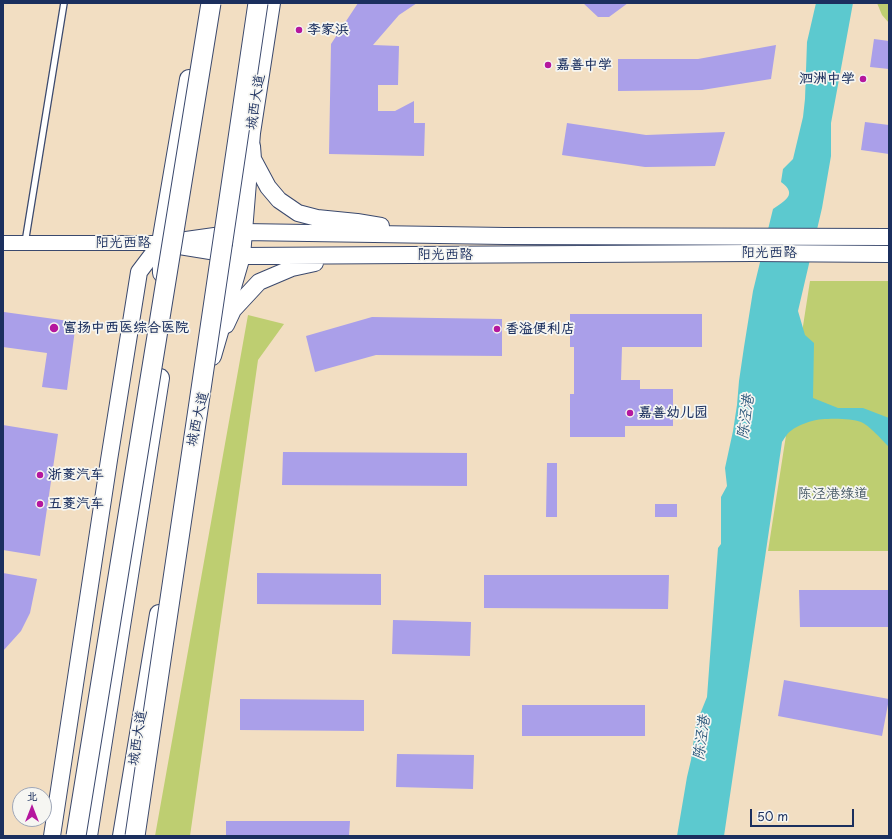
<!DOCTYPE html>
<meta charset="utf-8">
<style>
body{margin:0}
#map{position:relative;width:892px;height:839px;overflow:hidden;background:#f2dec2;font-family:"Playpen Sans","LXGW WenKai TC",sans-serif}
canvas{display:block}
.frame{position:absolute;inset:0;border:4px solid #1b2f5e;pointer-events:none}
.north{position:absolute;left:12px;top:787px;width:40px;height:40px;box-sizing:border-box;background:#f6f6f2;border:1px solid #9ea6b7;border-radius:50%;rotate:0deg;font-size:11px;font-weight:700;line-height:16px;text-align:center;color:#1b2f5e}
.north::after{content:'';display:block;margin:auto;width:14px;height:18px;background:#b5179e;clip-path:polygon(50% 0,100% 100%,50% 72%,0 100%)}
.scale{position:absolute;left:750px;top:809px;width:104px;height:18px;box-sizing:border-box;border:2px solid #1b2f5e;border-top:0;padding-left:5px;font-size:12px;line-height:14px;white-space:nowrap;color:#1b2f5e;-webkit-text-stroke:3px #f6f6f2;paint-order:stroke}
</style>
<div id="map">
<canvas width="892" height="839"></canvas>
<div class="frame"></div>
<div class="north">北</div>
<div class="scale">50 m</div>
</div>
<script>
const c = document.querySelector('canvas').getContext('2d');
c.lineJoin = 'round';
function fill(path, color) { c.fillStyle = color; c.fill(path, 'evenodd'); }
function stroke(path, color, width, dash) { c.strokeStyle = color; c.lineWidth = width; c.lineCap = dash ? 'butt' : 'round'; c.setLineDash(dash || []); c.stroke(path); }
function write(font, color, halo, rows, align = 'center') {
  c.font = font + ' "Playpen Sans","LXGW WenKai TC",sans-serif'; c.lineWidth = 3.5; c.setLineDash([]); c.textBaseline = 'middle'; c.strokeStyle = halo; c.fillStyle = color; for (const [text, x, y, turn = 0] of rows) {
    c.save(); c.translate(x, y); c.rotate((+turn || 0) * Math.PI / 180); c.textAlign = isNaN(turn) ? turn : align; if (halo) c.strokeText(text, 0, 0); c.fillText(text, 0, 0); c.restore();
  }
}
fill(new Path2D(`
 M877,3H889V23L882,15Z
 M810,281H889V551H768Z
 M248,315L284,324L258,360L190,836H155Z`), '#bece71');
fill(new Path2D(`
 M816,3H853L831,123V156L822,208L798,311L805,335L814,343L813,398L838,408H863L889,418V447C883,441 869,425 861,422C850,418 823,418 812,421C805,423 797,426 792,430C787,433 785,438 782,442L724,836H677L687,777L691,760L696,724L707,697L718,548L721,544V497L727,486L725,468L733,431L737,405L739,381L744,347L753,291L773,209C785,201 798,194 781,182L783,169L793,159L803,117L805,99L807,42Z`), '#5cc9cf');
fill(new Path2D(`
 M358,3H417L399,15L373,45L399,46L398,85H378V111H395L414,101V123H425L424,156L329,154L331,44Z
 M583,3H628L609,17H598Z
 M874,39L889,41V69L870,67Z
 M776,45L771,79L702,90L618,91V59H698Z
 M865,122L889,125V154L861,150Z
 M567,123L646,135L725,132L715,166L645,167L562,155Z
 M4,312L76,322L67,390L42,387L47,353L3,347V322Z
 M570,314H702V347H622L621,380H640V389H673V426H625V437H570V394H574V347H570Z
 M372,317L502,319V356L376,355L315,372L306,336Z
 M3,425L58,434L40,556L3,550Z
 M283,452L467,453V486L282,485Z
 M547,463H557V517H546Z
 M655,504H677V517H655Z
 M3,573L37,579L30,613L21,631L3,651Z
 M257,573L381,574V605L257,604Z
 M484,575H669L668,609L484,608Z
 M799,590H889V627H800Z
 M393,620L471,622L470,656L392,654Z
 M784,680L889,699L882,736L778,716Z
 M240,699L364,700V731L240,730Z
 M522,705H645V736H522Z
 M397,754L474,755L473,789L396,787Z
 M226,821H350L349,836H226Z`), '#aa9fe9');
const service = new Path2D(`
 M25,243L64,3`);
const tertiary = new Path2D(`
 M3,243H161`);
const secondary = new Path2D(`
 M252,146L253,159L268,187L279,200L298,213L317,218L357,222L381,226
 M179,241L243,232L505,236L889,237
 M161,243L241,256L753,253L889,254
 M226,325L233,310L259,282L292,268L315,263
 M52,836L109,460L139,272L161,243`);
const primary = new Path2D(`
 M162,273L161,243L189,79
 M212,356L241,256L251,133L271,3
 M88,836L160,378
 M122,836L159,614`);
stroke(service, '#3b496d', 8);
stroke(tertiary, '#3b496d', 16);
stroke(secondary, '#3b496d', 18);
stroke(primary, '#3b496d', 20);
stroke(service, '#fff', 5.5);
stroke(tertiary, '#fff', 14);
stroke(secondary, '#fff', 16);
stroke(primary, '#fff', 18);
const trunkBridge = new Path2D(`
 M76,836L211,3
 M135,836L258,3`);
stroke(trunkBridge, '#3b496d', 21, []);
stroke(trunkBridge, '#fff', 19);
for (const [x, y, r, color] of [
 [299,30,4,"#b5179e"],
 [548,65,4,"#b5179e"],
 [863,79,4,"#b5179e"],
 [54,328,5,"#b5179e"],
 [497,329,4,"#b5179e"],
 [630,413,4,"#b5179e"],
 [40,475,4,"#b5179e"],
 [40,504,4,"#b5179e"]
]) { const dot = new Path2D(); dot.arc(x, y, r, 0, 2 * Math.PI); c.fillStyle = color; c.fill(dot); stroke(dot, '#f6f6f2', 1.5); }
write('bold 14px', '#1b2f5e', '#f6f6f2', [
 ["李家浜",307,30],
 ["嘉善中学",556,65],
 ["泗洲中学",855,79,"right"],
 ["富扬中西医综合医院",63,328],
 ["香溢便利店",505,329],
 ["嘉善幼儿园",638,413],
 ["浙菱汽车",48,475],
 ["五菱汽车",48,504]
], 'left');
write('14px', '#1b2f5e', '#f6f6f2', [
 ["城西大道",256,102,-81],
 ["阳光西路",123,243],
 ["阳光西路",769,253],
 ["阳光西路",445,255],
 ["城西大道",198,419,-77],
 ["城西大道",138,738,-81]
]);
write('14px', '#445763', '#f6f6f2', [
 ["陈泾港绿道",833,494]
]);
write('italic 15px', '#2b567a', '#f6f6f2', [
 ["陈泾港",746,417,-82],
 ["陈泾港",702,738,-82]
]);
</script>
